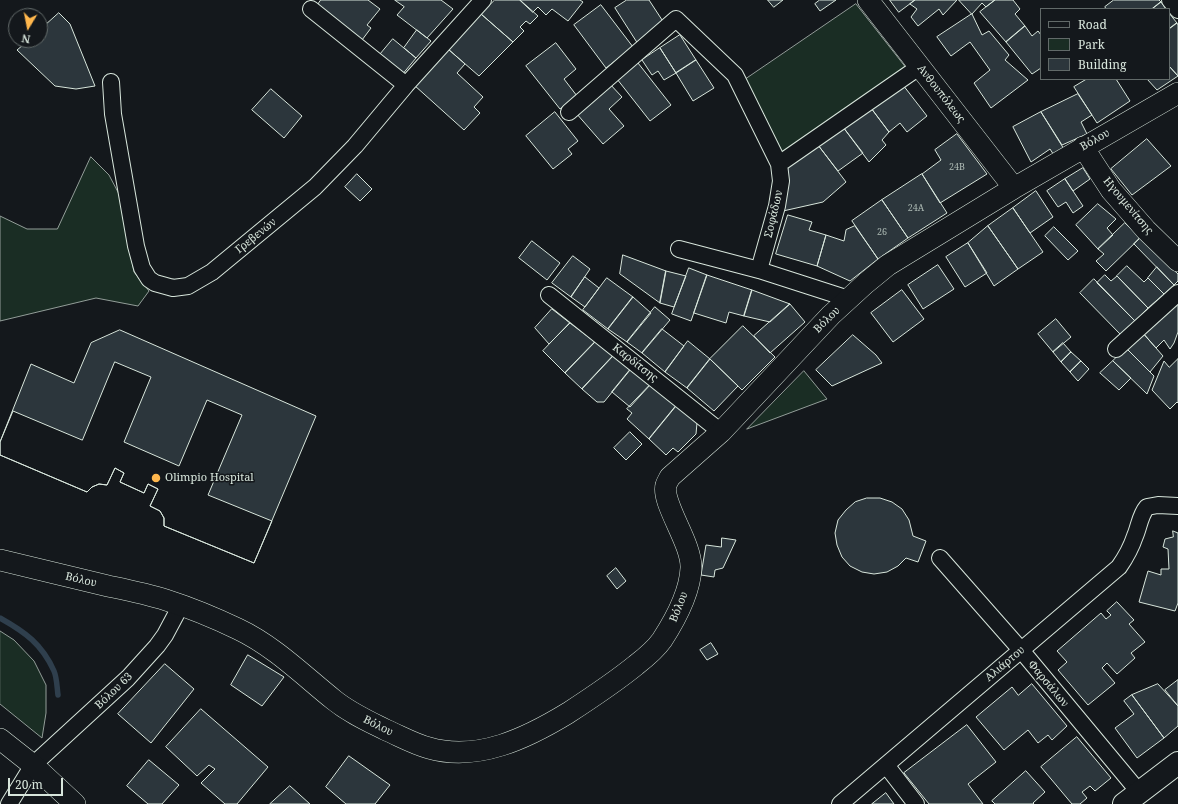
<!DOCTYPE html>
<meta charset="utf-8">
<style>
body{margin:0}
#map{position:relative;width:1178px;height:804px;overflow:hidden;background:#14181c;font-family:"Noto Serif",serif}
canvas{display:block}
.legend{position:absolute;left:1040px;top:8px;width:130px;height:72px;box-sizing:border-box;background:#14181c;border:1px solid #626a69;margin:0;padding:5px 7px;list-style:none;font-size:12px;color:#d8e6dc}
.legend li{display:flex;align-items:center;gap:8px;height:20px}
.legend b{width:20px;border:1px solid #626a69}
.north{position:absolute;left:8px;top:8px;width:40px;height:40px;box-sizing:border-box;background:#14181c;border:1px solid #626a69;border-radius:50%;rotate:190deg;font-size:11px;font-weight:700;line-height:16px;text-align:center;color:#d8e6dc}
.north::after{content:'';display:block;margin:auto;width:14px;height:18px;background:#ffb74d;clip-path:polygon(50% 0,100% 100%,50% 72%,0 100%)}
.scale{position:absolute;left:8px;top:778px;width:55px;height:18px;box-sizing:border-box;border:2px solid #d8e6dc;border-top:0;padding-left:5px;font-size:12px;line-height:14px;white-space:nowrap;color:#d8e6dc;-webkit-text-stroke:3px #14181c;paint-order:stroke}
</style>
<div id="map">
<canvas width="1178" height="804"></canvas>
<ul class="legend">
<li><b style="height:5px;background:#14181c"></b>Road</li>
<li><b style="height:11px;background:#1a2d24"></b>Park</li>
<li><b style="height:11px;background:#2c363c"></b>Building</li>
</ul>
<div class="north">N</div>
<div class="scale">20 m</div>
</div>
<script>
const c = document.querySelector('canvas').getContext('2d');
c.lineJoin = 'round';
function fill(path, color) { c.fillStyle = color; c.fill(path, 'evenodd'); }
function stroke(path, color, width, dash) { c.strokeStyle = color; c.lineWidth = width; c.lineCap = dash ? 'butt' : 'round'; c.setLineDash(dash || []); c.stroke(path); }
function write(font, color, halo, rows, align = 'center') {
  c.font = font + ' "Noto Serif",serif'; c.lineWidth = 3; c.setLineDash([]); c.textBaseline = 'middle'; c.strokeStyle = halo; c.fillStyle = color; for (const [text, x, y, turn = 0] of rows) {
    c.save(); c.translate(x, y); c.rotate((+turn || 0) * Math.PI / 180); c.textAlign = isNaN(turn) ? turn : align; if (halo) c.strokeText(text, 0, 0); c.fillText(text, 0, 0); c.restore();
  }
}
const green = new Path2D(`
 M856,4L907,69L782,154L743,81Z
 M91,157L109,175L119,194L134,272L149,291L138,306L96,298L0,321V216L27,229H57Z
 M804,371L827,399L747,429Z
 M0,631L14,640L34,661L46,685V713L42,738L0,704Z`);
fill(green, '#1a2d24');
stroke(green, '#939e99', 1);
stroke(new Path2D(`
 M0,618C25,632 42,644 54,671C57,678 57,688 58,695`), '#2f3f4d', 5.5);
const building = new Path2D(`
 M321,0H368L380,9L367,25L371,28L362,40L317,6Z
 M395,0H441L453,9L427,38L397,15L404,7Z
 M495,0H520L538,16L530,24L526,21L520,27L524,31L513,42L481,14Z
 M520,0H580L583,2L568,21L552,9L546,15L538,7L533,12Z
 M627,0H649L666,26L638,44L615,8Z
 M768,0H783L774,7Z
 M820,0H836L820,11L815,4Z
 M890,0H915L899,12Z
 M915,0H957L943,15L939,9L918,26L911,17L917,9L910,4Z
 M959,0H995L986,7L982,3L972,14Z
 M995,0H1013L1020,9L1015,14L1025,26L1006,42L980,12Z
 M1114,0H1159L1161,2L1152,9H1106L1105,7Z
 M1161,2L1166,9H1152Z
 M601,5L633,47L606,68L574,25Z
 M59,13L70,24L95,86L76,89L55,86L17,50L29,40H40V30Z
 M1169,13L1177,23L1169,29Z
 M481,14L513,42L479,76L448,49Z
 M972,14L982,35L989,31L1009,55L1005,60L1028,80L991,108L974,83L990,70L970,42L951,56L937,37Z
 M1177,23L1178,25V76L1169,66V29Z
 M1025,26L1032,36L1038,31L1041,35V68L1032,74L1006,42Z
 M417,30L431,41L416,58L404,48Z
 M680,35L696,60L676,73L660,48Z
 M393,39L416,58L401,76L378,57Z
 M556,43L576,69L564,79L577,96L560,109L526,66Z
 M660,48L676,73L664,80L658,71L652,75L642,60Z
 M448,49L465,64L457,73L483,97L474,107L480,113L464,130L414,85Z
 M696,60L714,88L693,101L676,73Z
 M638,63L671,105L650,121L617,79Z
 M1169,66L1178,76L1157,90L1147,79H1169Z
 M1087,79H1116L1130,101L1097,123L1074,87Z
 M609,83L622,97L609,109L624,126L603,144L576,113Z
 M903,85L927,116L907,132L900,123L889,132L871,108Z
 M271,89L302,116L284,138L252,110Z
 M1078,94L1092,115L1081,122L1087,134L1062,145L1041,112Z
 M871,108L889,132L882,140L886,145L869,162L843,127Z
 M555,112L578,141L568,149L572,154L553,169L526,136Z
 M1041,112L1067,154L1057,160L1050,149L1031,162L1013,127Z
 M843,127L863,153L838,171L818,145Z
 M957,134L987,174L940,203L922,174L941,160L935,150Z
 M1147,139L1171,166L1132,195L1111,169Z
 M818,145L846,182L823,202L783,211L788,165Z
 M1083,168L1090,179L1073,191L1065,179Z
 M357,174L372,189L360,201L345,187Z
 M922,174L947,213L908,238L882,200Z
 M1065,179L1083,206L1073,213L1066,202L1058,207L1047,191Z
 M1036,191L1053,217L1030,233L1013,208Z
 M882,200L908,238L878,259L852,221Z
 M1098,204L1116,219L1107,228L1113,235L1098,249L1076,225Z
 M1013,208L1043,252L1018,269L988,226Z
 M788,215L812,222L809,230L826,235L817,266L776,254Z
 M1125,223L1140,238L1106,271L1096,261L1104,254L1098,249Z
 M855,226L878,259L850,281L817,266L826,235L844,241L846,230Z
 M988,226L1018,269L994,286L968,243Z
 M1054,227L1078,251L1068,260L1045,236Z
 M1140,238L1178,274V281L1174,285L1134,244Z
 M532,241L560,263L547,280L519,258Z
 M968,243L987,273L965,287L946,257Z
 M623,255L666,271L660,303L620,274Z
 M573,256L590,269L571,297L552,283Z
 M938,265L954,289L923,309L908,285Z
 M1127,266L1144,282L1148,278L1164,294L1148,308L1117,276Z
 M1157,267L1174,285L1164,294L1148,278Z
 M689,268L707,275L691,321L672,314Z
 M666,271L686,276L674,307L660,303Z
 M707,275L752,290L744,316L729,312L726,323L694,313Z
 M1105,275L1111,281L1117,276L1148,308L1135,321L1097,283Z
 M585,277L599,288L585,307L571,297Z
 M607,278L633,297L608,329L583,310Z
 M1094,279L1135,321L1121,335L1080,293Z
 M752,290L790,304L770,322L744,316Z
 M902,290L924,319L893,342L871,313Z
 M633,297L651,313L627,342L608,329Z
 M1178,301V332L1174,343L1170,349L1164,340L1156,348L1142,332Z
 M790,304L805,322L770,353L754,336Z
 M655,307L670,320L642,353L627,342Z
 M552,309L570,323L549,344L535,328Z
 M1056,319L1071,337L1053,352L1038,334Z
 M570,323L595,342L565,373L543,351Z
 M743,326L775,357L742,390L710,359Z
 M662,329L684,346L665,372L642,353Z
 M120,330L316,416L254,563L164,526V518L160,511L150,506L158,489L148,484L144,493L120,482L124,473L115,468L107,485L99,484L92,487L87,492L0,455V442L31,364L74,383L91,343Z
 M1142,332L1163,356L1150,372L1126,348Z
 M853,335L876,355L882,363L832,386L816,370Z
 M688,341L710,359L687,388L665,372Z
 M595,342L613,356L582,389L565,373Z
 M1063,343L1071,352L1061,362L1053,352Z
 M1126,348L1154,376L1147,394L1113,361Z
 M1071,352L1081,361L1070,372L1061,362Z
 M613,356L630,370L604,402H597L582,389Z
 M710,359L738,386L714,411L687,388Z
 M1178,359V403L1177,402L1170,409L1152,390L1164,361L1169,367Z
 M1081,361L1089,369L1078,381L1070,372Z
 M1113,361L1131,378L1119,390L1100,373Z
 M115,362L151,377L124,442L179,466L207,400L242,415L208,495L272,521L254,563L164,526V518L160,511L150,506L158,489L148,484L144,493L120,482L124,473L115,468L107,485L99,484L92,487L87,492L0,455V442L13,411L82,440Z
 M630,370L650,385L630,407L612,392Z
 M650,385L676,406L649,439L627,419L632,413L627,409Z
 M676,406L697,423L696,434L678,452L673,448L666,455L649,439Z
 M630,432L642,444L626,460L614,448Z
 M867,498H880L892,502L902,509L909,520L913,536L926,541L918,562L906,558L898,566L887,572L874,574L862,572L850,566L842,557L837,545L835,533L838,520L846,510L855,502Z
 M1173,531L1178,533V603L1175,611L1139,602L1148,571L1161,575V569H1169L1168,549L1163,547L1165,539L1173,537Z
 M722,538L736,540L723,568L715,570L714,577L701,575L706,545L721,547Z
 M616,568L626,581L617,589L607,576Z
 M1117,602L1134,620L1129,624L1145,642L1131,653L1135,658L1117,674L1107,663L1102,668L1115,683L1088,705L1058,670L1067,662L1057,651L1101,613L1106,619L1111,615L1107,611Z
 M711,643L718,654L707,660L700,650Z
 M248,655L284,677L262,706L231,685Z
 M165,664L194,689L151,743L118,714Z
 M1178,680V706L1165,690Z
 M1032,684L1067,726L1052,740L1048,735L1038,743L1028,730L1004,750L976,717L1012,687L1018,695Z
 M1158,684L1178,706V726L1164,738L1132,695Z
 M1132,695L1164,738L1137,758L1115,728L1134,714L1124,701Z
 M201,709L268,767L237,804H225L201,783L215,769L209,765L197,776L166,747Z
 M967,725L996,762L968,784L983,804H929L904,773Z
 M1077,737L1111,778L1095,791L1090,786L1082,792L1087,798L1080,804H1072L1041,767Z
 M349,756L390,785L375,804H346L326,787Z
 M149,760L179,785L162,804H148L127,786Z
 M1026,771L1045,792L1033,803L1034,804H995L992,801Z
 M290,786L310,804H270Z
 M886,793L894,804H872Z`);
fill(building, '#2c363c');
stroke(building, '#d8e6dc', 1);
const minor = new Path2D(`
 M1170,0L1178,10
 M311,9L406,85
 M111,82L113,114L136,246L142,268L149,279L155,283L173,288L188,286L212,272L315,187L355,146L406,85L483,0
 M569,112L676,19L735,75L779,164L781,181L777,206L759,270
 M779,164L919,67
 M679,249L759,270L849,299
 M549,295L721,432
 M1116,349L1178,293
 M940,558L1021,650L1139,792
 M886,765L916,804
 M9,804L33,765L128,678L157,646L165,635L181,605
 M840,804L1119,567C1126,557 1131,548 1135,536C1139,527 1140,515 1147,507L1158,505L1178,506`);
const tertiary = new Path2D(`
 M868,0L1014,188
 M1083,147L1111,190L1146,230L1178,261
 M0,560C36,569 72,577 108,586C127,590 147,594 166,600C191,608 215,618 238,629C274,646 304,676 334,700C350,713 368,721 386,730C400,736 414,744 429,748C478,762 527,738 568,713C591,698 614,683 636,665C645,658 655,650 662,640C675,620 690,592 691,568C692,543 661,503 666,485C666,484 669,479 670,477L721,432L831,315L866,283L888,265L1014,188L1178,93
 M0,739L33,765L75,804`);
const primary = new Path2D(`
 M1124,804L1178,763`);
stroke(minor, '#d8e6dc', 18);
stroke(tertiary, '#d8e6dc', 22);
stroke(primary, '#d8e6dc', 24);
stroke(minor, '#14181c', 16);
stroke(tertiary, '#14181c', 21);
stroke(primary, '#14181c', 22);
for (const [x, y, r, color] of [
 [156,478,5,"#ffb74d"]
]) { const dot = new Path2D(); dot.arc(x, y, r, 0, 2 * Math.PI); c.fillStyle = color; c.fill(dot); stroke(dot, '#14181c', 1.5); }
write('9px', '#adbab4', null, [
 ["24Β",957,167],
 ["24Α",916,208],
 ["26",882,232]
]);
write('11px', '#d8e6dc', '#14181c', [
 ["Ανθουπόλεως",941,94,52],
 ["Βόλου",1095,140,-30],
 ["Ηγουμενίτσης",1128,206,50],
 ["Σοφάδων",774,214,-77],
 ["Γρεβενών",256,236,-39],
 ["Βόλου",827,320,-45],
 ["Καρδίτσης",635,363,38],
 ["Βόλου",81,580,13],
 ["Βόλου",679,607,-68],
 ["Αλιάρτου",1005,664,-40],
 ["Φαρσάλων",1048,684,50],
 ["Βόλου 63",114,691,-44],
 ["Βόλου",378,726,26]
]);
write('11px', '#d8e6dc', '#14181c', [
 ["Olimpio Hospital",165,478]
], 'left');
</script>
